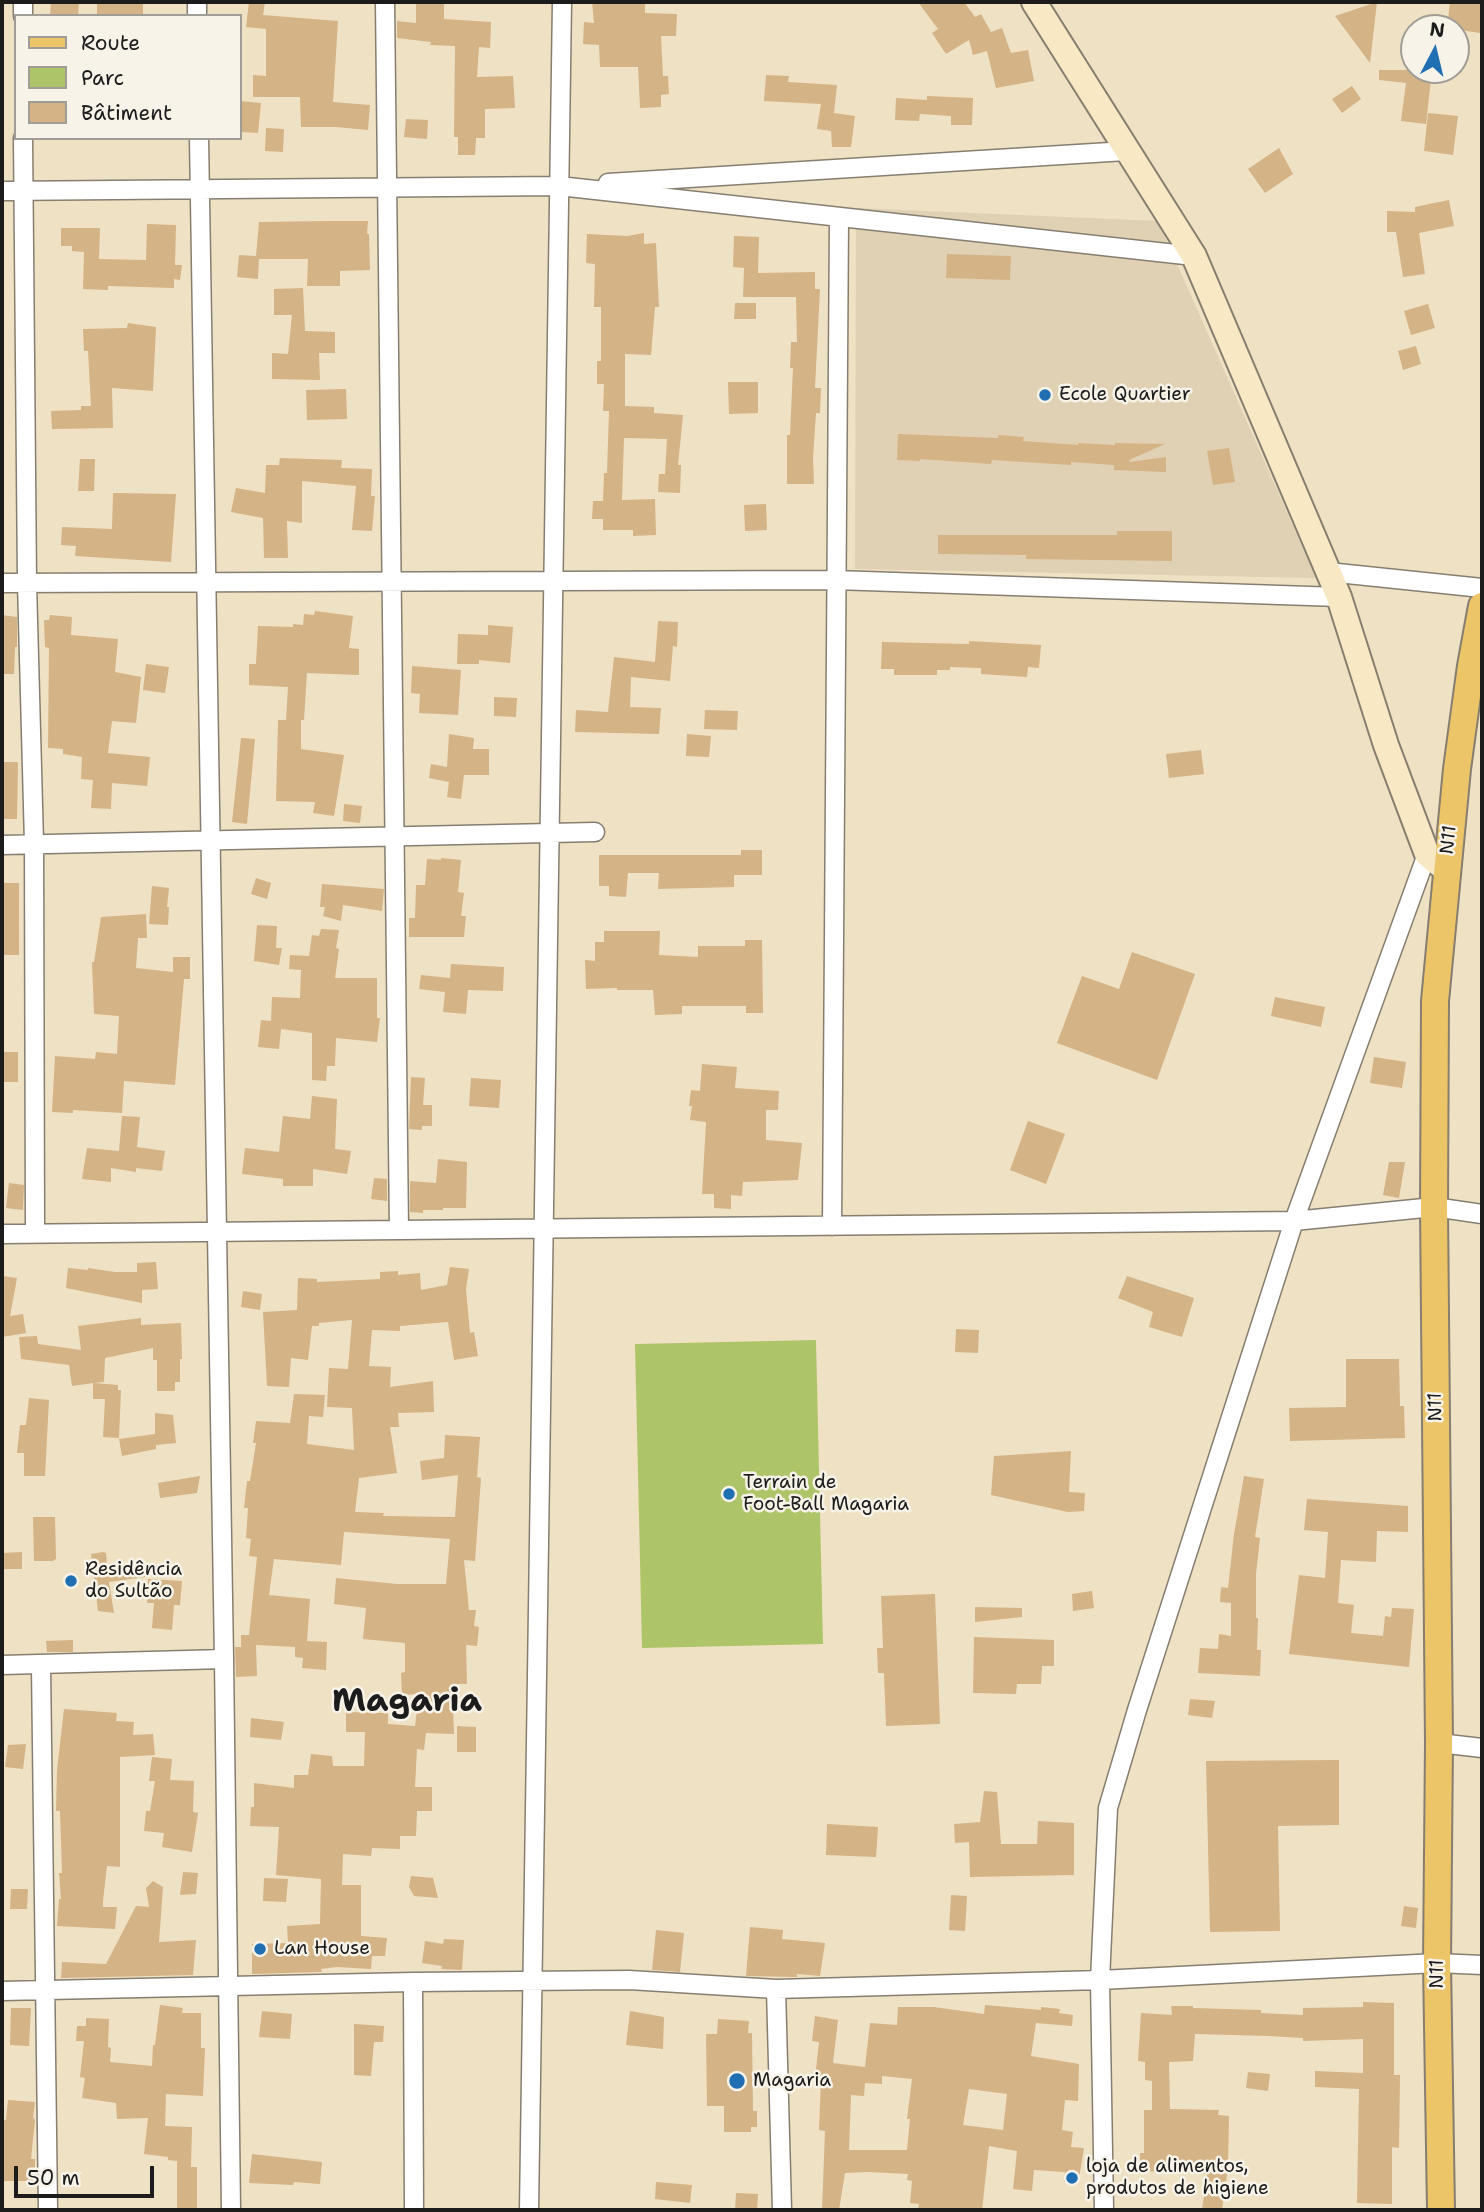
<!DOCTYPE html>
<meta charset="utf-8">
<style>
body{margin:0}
#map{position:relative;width:1484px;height:2212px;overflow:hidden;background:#efe1c3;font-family:"Shantell Sans",sans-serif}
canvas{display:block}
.frame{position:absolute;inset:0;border:4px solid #1c1c1c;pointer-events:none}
.legend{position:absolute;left:14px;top:14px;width:228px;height:126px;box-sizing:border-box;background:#f7f3e8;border:2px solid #9f9d96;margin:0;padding:9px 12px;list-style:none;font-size:21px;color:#1c1c1c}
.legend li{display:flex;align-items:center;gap:14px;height:35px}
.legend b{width:35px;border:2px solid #9f9d96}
.north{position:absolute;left:1400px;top:14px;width:70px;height:70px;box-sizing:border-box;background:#f7f3e8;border:2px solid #9f9d96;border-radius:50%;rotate:7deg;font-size:19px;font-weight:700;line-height:28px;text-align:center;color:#1c1c1c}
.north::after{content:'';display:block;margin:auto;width:24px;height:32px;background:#1f6fb2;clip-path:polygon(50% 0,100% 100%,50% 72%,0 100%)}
.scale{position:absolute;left:14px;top:2166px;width:140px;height:32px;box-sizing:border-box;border:4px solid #1c1c1c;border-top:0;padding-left:9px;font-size:21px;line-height:24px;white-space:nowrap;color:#1c1c1c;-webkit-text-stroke:5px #f7f3e8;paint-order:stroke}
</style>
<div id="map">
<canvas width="1484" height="2212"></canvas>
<div class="frame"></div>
<ul class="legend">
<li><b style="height:9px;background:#edc569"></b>Route</li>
<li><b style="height:19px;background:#aec469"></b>Parc</li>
<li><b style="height:19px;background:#d4b386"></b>Bâtiment</li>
</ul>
<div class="north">N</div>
<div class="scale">50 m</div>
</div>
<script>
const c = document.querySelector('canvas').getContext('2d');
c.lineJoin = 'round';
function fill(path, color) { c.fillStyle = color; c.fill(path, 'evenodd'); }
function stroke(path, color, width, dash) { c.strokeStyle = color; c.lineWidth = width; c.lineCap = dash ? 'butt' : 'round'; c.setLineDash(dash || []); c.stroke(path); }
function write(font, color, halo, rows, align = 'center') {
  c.font = font + ' "Shantell Sans",sans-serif'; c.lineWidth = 5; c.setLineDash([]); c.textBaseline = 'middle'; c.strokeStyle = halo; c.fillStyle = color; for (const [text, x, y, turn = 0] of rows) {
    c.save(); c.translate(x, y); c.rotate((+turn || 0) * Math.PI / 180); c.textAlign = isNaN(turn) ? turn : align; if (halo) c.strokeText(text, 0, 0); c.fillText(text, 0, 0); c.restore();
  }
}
fill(new Path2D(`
 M856,208L1158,221L1316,578L855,569Z`), '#e0d1b4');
fill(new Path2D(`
 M816,1340L823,1644L642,1648L635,1344Z`), '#aec469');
fill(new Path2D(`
 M51,2H79L78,16H50Z
 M97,2H143V16L97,15Z
 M249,2H265L263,15L338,21L333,102L370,105L368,130L336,127H301L300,97H253V75L266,76V29L246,27Z
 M416,2H444V19L491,22L490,48L479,47L477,77L513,76L515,108L485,109V138H476L475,155H458V137H454L455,46L430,45L431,42L397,38V21L416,23Z
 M592,2H645V13L677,14L676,36H661L663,76H668L669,94L661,95V107L640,108L638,67H600L599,45L583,44L584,22L594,23Z
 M918,2H964L975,17L981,14L991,32L1002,28L1011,53L1028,50L1034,81L996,88L987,51L973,55L969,40L946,54L932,33L938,29Z
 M1377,2L1370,63L1335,16Z
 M1450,2L1482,3L1480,33L1447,28Z
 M1379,70H1432L1426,124L1401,121L1406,83L1379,80Z
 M766,75L789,76L788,82L837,85L834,113L855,116L851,147H832L831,131L817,129L821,104L764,101Z
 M1352,86L1361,99L1342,113L1332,99Z
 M927,96L973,98L972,125H951V116L920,114L919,121L895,120L896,98L927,100Z
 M240,101L261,103L258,133L241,132Z
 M1428,113L1458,116L1453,155L1424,151Z
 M406,119L428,120L427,139L404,137Z
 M266,128L284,129L283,152L265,151Z
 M1279,148L1293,174L1265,193L1248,169Z
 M1449,200L1454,226L1419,233L1425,274L1403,277L1396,232H1387V211L1415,212V207Z
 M330,221H368L367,234H369L370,270L340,271V286H307L308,259H259L258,279L237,277L239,255L256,256L259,222Z
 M147,224L176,225L175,265H182L180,280L174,279V288L108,286V290L83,289L84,252L72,251V246H61V228H100L99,259L146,260Z
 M644,233V244L656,243L659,307H655L651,355L625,354V406L654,407V413L683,415L678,465H681L680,493L658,492L659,474H665L667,439L624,438L622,500L655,499L656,535L633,536V530H603V519H592L593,501H603L604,473H607L609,411H603L604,384H597V361H601V307H594L595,264L586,263L587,234L627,236Z
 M734,236L759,237L758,273L815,272V289H820L815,388H821L820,413H816L813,458L814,484H787V435H790L793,368H790L791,342H797L796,297H743L744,268L733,267Z
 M947,254L1011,256L1010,280L946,278Z
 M303,288L305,331L335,332V353H319L320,380L272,379V353L288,354L292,315H274V289Z
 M735,303H756V319H734Z
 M1428,304L1435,328L1411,335L1404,311Z
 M128,323L156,327L153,391L112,388L113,428L52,429L51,411L81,410V406H91L88,351H84L83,329L127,328Z
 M1416,346L1421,364L1403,370L1398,351Z
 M728,382H758V413L729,414Z
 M346,389L347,419L307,420L306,390Z
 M898,434L998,438L999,435L1024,437L1023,441L1078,445V443L1115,445V443L1165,444L1129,460L1130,462L1166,457V472L1114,470V465L1071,462V465L992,460L991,464L920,459V461L897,460Z
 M1229,448L1235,482L1213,485L1207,451Z
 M280,458L342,460L341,468L372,469L371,496H375L372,531L352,530L356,486L302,481V523L287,521L288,558H264L263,518L231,512L236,488L265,493L266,465H279Z
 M80,459H95L94,491H78Z
 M113,493L176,494L171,562L75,556L76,546L61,545L62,527L112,529Z
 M766,504L767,530L745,531L744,505Z
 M1117,531H1172V561L1026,559V555L938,554V535H1117Z
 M315,611L353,616L349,648L359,649V675L307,673L304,720H301V749L344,755L334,816L313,813L315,802L276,801L278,720H286L288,687L249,685V664H256L258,626L293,627V624L303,625L304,614L314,615Z
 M2,615L17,617V647H15L14,674H2Z
 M50,615L72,617L71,635L118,639L115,672L141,677L136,723L112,721L108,753L150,757L147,786L112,783L111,809L91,808L93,780L81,779L82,757L63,754V749L48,748L49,648L45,647L44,620H49Z
 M658,621L678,622L677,647L673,646L670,681L631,677L630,707L661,708L659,734L575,732L576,710L608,712L614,657L655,662Z
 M488,625L513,627L510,663L479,660V664H457L458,634L488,635Z
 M969,641L1041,645L1039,668L1028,667L1027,677L981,674V668L950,667V670H937V675H894V669H881L882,642L969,644Z
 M146,664L169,667L165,693L143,690Z
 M412,666L461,670L458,715L419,713L420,694L411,693Z
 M494,697L517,698L516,717L494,716Z
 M705,710L738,711L737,730L704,729Z
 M449,734L474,738L473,749H489V775H464L461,799L447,797L449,782L429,778L431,764L447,767Z
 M687,734L711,736L709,757L686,756Z
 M241,738L255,739L247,824L232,822Z
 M1201,750L1204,774L1169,778L1166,754Z
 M2,762H18L17,819H2Z
 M344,804L362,806L360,823L343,821Z
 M741,850H762V875H734V887L658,889L659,873H628L626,897L609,896V886H599V855H741Z
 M441,858L461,860L458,892L464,893L461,916H466L464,937H409V918H415L416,885H425L427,859L441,860Z
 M256,878L271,883L267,899L251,894Z
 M2,883H19V955H2Z
 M322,884L384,889L382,911L343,905L341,921L323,916L325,907H320Z
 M152,886L169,888L167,907H169L168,925L149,924Z
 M146,914L147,938H138L136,968L173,972V957H190V979H184L175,1085L124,1081L122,1113L73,1110V1113L52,1112L55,1056L95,1059L96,1052L117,1054L119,1016L94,1014L92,962H94L101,917Z
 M257,925L277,926L276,948H282L279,965L254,961Z
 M321,929L339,930L336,948L339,949L335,978H377V1018H380L377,1042L336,1038L335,1066H327L326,1081L312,1080V1033L281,1029L279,1049L258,1047L261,1020L271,1021L272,997L300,998L301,970L289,969L290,955L309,956L312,935L319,936Z
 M604,931H660L659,955L698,957V946H745V940H762L763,1013H746V1006H682V1014L655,1015L653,990H617V988L586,989L585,960L595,961V942H604Z
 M1132,952L1195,974L1157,1080L1057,1043L1082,976L1119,989Z
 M451,964L504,967L503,991L468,990L466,1014L443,1012L445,992L419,989L421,975L450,978Z
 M1275,997L1325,1007L1321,1027L1271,1016Z
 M2,1052H18V1082H2Z
 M1374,1057L1406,1062L1402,1088L1370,1083Z
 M702,1064L737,1067L735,1088L779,1091L778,1110H766V1140L802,1143L798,1180L743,1182L742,1196L731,1195V1209L714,1208V1194H702L706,1122L690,1120L692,1106H689L691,1090L700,1091Z
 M411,1077L425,1078L423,1105H432V1126H422V1130L409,1129Z
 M471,1078L501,1080L499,1108L469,1106Z
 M312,1096L337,1099L335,1149L351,1151L347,1174L313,1169V1186H283V1179L242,1174L245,1148L279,1152L283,1116L310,1119Z
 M122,1116L140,1117L137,1147L165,1151L162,1171L136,1168V1172L111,1168V1182L82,1179L87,1148L119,1151Z
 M1028,1121L1065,1134L1046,1184L1010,1170Z
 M438,1159L467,1162L466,1208H443V1210H423V1213L410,1212V1181L436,1183Z
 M1389,1162H1405L1399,1198L1383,1195Z
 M374,1178L387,1179V1201L371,1199Z
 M9,1183L24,1185L23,1210L6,1208Z
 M156,1262L158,1289L142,1290V1303L66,1288L68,1268L88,1270V1268L115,1272H137V1263Z
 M450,1267L469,1269L466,1289L470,1333L474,1332L478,1356L454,1360L448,1322L400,1326V1331L372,1330L369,1366L391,1367L390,1387L433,1381L434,1412L398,1413L399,1427H390L397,1473L359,1478L355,1512L384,1513L383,1516L455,1517L458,1475L422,1480L420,1461L444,1458L445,1435L480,1437L477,1477L481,1478L475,1561L464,1560L469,1610H476L474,1626L479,1627L477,1646L466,1645L467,1684H452L454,1734L426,1733L424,1750L417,1749L415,1787H432V1811H417L416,1836H400V1849L372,1848L371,1856L343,1854L342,1885H361V1936L387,1938L385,1956H372L371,1969L337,1967L321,1969L322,1972L252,1974V1944L288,1943L287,1926L320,1924L321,1879L276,1875L279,1827L250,1826L251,1807H254V1783L294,1788V1775H308L311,1754L332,1756L333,1766H364L365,1732H346V1712L388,1713V1724L415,1726L419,1694L402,1695L401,1673L405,1672V1643L363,1639L366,1608L334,1604L336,1578L397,1584H446L450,1539L344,1532L341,1565L274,1559L269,1595L310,1599L307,1641L327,1642L326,1670L302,1668L303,1658L295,1657V1647L256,1645L257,1676L236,1677L235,1647H241V1635H249L257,1557L249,1556L251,1539L246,1538L248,1508H244L247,1481H250L256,1443H253L256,1421L290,1423L294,1394L325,1395L323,1417L309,1416L307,1444L354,1450L352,1408L327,1407L329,1368L348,1369L352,1320L319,1323V1326H312L308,1360L291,1358L289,1387L267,1386L263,1312L297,1310L298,1278L317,1279V1282L380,1279V1272L398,1271V1275L420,1273L421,1290L447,1285Z
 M2,1276L17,1278L10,1316L23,1314L26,1333L2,1337Z
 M1127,1276L1194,1298L1182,1337L1149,1327L1153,1312L1118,1298Z
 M243,1291L262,1294L260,1310L241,1307Z
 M141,1318V1325L181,1323L182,1359H180V1382H175V1391H157V1360H153V1348L105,1358L104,1382L94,1383L118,1385V1390H121L119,1438L103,1437L105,1399H93V1383L72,1386L69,1365L21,1359L19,1337L37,1336L38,1344L81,1350L78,1326Z
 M956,1329L979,1330L978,1353L955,1352Z
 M1346,1359H1399L1400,1406H1404L1405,1438L1290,1441L1289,1408L1346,1407Z
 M29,1398L49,1400L45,1476H24V1453H17L20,1425H26Z
 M155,1413L173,1415L176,1443L156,1445V1449L122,1456L119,1439L155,1434Z
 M1071,1451L1069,1492L1085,1493L1084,1511L1068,1512L991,1495L994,1456Z
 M200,1476L197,1493L160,1498L158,1483Z
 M1244,1476L1264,1479L1255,1537L1260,1538L1256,1574V1618H1258L1257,1650H1261L1260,1676L1198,1673L1200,1648L1218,1649L1219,1634L1231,1636V1603L1220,1602L1221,1587L1228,1588L1234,1534Z
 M1307,1499L1408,1506V1532L1377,1531L1376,1562L1341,1560L1338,1603L1354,1605L1351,1633L1383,1636L1385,1616L1391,1617L1392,1608L1414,1609L1409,1667L1289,1654L1299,1575L1325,1578L1328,1532L1304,1530Z
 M33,1517H55L56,1559L53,1561H34Z
 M22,1552V1569H2V1553Z
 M103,1552L106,1553L107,1567L143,1562L145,1577L109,1582L114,1613L98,1611L91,1554Z
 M148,1579L182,1581L180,1605H174L172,1630L152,1628L154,1603H147Z
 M1092,1591L1094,1608L1073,1611L1072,1594Z
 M935,1594L940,1724L886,1726L884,1673H878L877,1648H883L881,1596Z
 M975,1607L1022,1608V1617L975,1622Z
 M974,1637L1054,1640V1666H1042L1041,1684H1017L1016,1694L973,1693Z
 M73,1640V1652H47L46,1641Z
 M1190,1699L1215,1701L1212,1718L1188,1715Z
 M64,1709L117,1713L116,1721L134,1722L133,1735L153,1734L155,1755L120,1757V1867L107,1866L103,1901V1907H117L115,1929L57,1926L59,1899H61L59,1873H62L60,1811H56L57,1770Z
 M251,1718L284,1722L281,1740L250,1737Z
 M457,1726L476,1727V1752H457Z
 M26,1744L23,1769L5,1767L8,1745Z
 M152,1757L172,1759L170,1780L194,1781L193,1812L198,1813L192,1852L162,1847L164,1833L144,1831L146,1811H150L155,1781H149Z
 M1339,1760V1825L1278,1826L1280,1931L1210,1932L1206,1761Z
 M984,1791L997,1792L1001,1844H1037L1038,1821L1074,1823V1875L970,1877L969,1842L955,1843L954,1824L980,1822Z
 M827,1824L878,1827L876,1857L826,1855Z
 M183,1872L198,1873L196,1894L180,1895Z
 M411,1876L433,1878L438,1898L414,1896L409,1887Z
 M264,1878L288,1879L286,1902L263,1901Z
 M153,1881L163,1887L159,1942L196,1940L193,1975L61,1978L62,1962L106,1964L136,1906L149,1907L146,1888Z
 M11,1889H28L27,1909H10Z
 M951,1895L967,1896L965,1931L949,1930Z
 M1404,1906L1418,1908L1416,1928L1401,1926Z
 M750,1927L783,1930L782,1939L825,1943L820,1976L797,1974V1977L746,1976Z
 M656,1930L684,1933L680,1972L652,1970Z
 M444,1939L464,1940L462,1970L441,1969L442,1966L422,1963L425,1941L443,1944Z
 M1363,2002L1394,2003V2075H1400L1399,2148L1392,2147V2204L1357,2203L1359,2089L1315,2087V2071L1363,2073V2039L1303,2041V2038L1269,2036L1195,2034L1193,2061L1169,2062L1170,2109L1219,2110L1218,2115L1229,2116L1228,2168L1222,2210H1202L1207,2174L1140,2171V2153H1144V2110H1152V2081L1145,2080V2062L1138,2061L1141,2013L1172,2015L1171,2006H1193V2008L1261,2010V2013L1303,2015V2008L1363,2007Z
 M160,2005L183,2008L182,2013H201V2048H205L203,2096L166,2094L165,2126L192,2127L191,2167H197V2210H177V2161L168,2160V2157L144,2154L148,2118L117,2119L116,2103L82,2098L85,2078L80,2077L84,2041H76L77,2026H86V2018L109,2019L108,2047L111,2048L110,2062L152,2066L153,2045H155Z
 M985,2005L1041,2010V2007L1060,2009L1059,2013L1073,2015L1072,2026L1036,2023L1031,2056L1079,2064L1078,2101L1065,2100L1062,2130L1073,2132L1071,2147L1084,2148L1078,2184L1064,2182L1065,2172L1034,2170L1032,2191L1013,2189L1017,2151L989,2146L982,2210H918L919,2204L910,2203L912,2181L907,2180L908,2174L868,2172L845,2173L839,2210H822L825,2131L819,2130L821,2079L815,2078L819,2042L812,2041L815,2016L838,2020L833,2063L865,2067L870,2023L897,2025L898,2007H934L984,2014ZM882,2076L912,2079L907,2119H910L907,2150H849L851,2095L864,2096L865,2083L882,2084ZM969,2089L1007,2094L1003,2130L963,2125Z
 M11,2008H31L29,2046L10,2045Z
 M262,2011L292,2014L290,2039L259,2037Z
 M630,2011L664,2017L663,2049L626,2045Z
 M718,2019L749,2021L748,2033H752L753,2111H757V2127H751V2132H724V2106H707L706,2034H717Z
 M354,2024L384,2026L383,2042H374L371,2076L354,2075Z
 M1248,2072L1270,2074L1268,2091L1246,2088Z
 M8,2100L35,2102L33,2117L35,2120L31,2159H35V2181H2V2120H6Z
 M252,2154L322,2162L320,2184L294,2182L293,2185L249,2183Z
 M656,2182L692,2185L690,2203L655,2199Z
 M736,2193L758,2194L757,2210H735Z`), '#d4b386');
const street = new Path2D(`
 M23,2V16
 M197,2V16
 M385,2L399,1230
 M23,138L27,583L34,843L35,1233
 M199,138L224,1659L231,2210
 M608,183L1126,151
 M2,191L559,186L1194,256
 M1328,572L1482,588
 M2,583L835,580L1339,597
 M2,845L595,832
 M832,1226L839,218
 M2,1234L1294,1221L1434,1207L1482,1214
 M2,1665L224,1659
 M41,1666L48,2210
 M1439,1743L1482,1748
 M413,1982L414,2210
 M776,1989L782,2210
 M2,1991L413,1982L629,1980L776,1989L1100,1980L1437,1963L1482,1965
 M529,2210L562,2
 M1104,2210L1100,1980L1108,1808L1137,1710L1294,1221L1427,854`);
const secondary = new Path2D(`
 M1034,2L1194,256L1339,597L1386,745L1427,854L1446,870`);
const primary = new Path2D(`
 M1441,2210L1437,1963L1439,1743L1434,1207L1435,1001L1457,769L1471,666L1482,606`);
stroke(street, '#867e70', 21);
stroke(secondary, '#867e70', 28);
stroke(primary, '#867e70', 30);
stroke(street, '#fff', 18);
stroke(secondary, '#f8e8c3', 24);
stroke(primary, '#edc569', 26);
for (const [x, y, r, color] of [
 [1045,395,7,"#1f6fb2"],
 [729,1494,7,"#1f6fb2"],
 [71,1581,7,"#1f6fb2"],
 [260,1949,7,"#1f6fb2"],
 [737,2081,9,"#1f6fb2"],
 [1072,2178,7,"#1f6fb2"]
]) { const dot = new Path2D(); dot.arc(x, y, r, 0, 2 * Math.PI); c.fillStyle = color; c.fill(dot); stroke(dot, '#f7f3e8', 2.5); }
write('19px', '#1c1c1c', '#f7f3e8', [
 ["Ecole Quartier",1059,395],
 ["Terrain de",743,1483],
 ["Foot-Ball Magaria",743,1505],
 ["Residência",85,1570],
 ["do Sultão",85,1592],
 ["Lan House",274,1949],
 ["Magaria",753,2081],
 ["loja de alimentos,",1086,2167],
 ["produtos de higiene",1086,2189]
], 'left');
write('19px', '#1c1c1c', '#f7f3e8', [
 ["N11",1449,840,-84],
 ["N11",1436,1407,-91],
 ["N11",1438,1974,-90]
]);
write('bold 33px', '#1c1c1c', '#f7f3e8', [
 ["Magaria",407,1702]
]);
</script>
